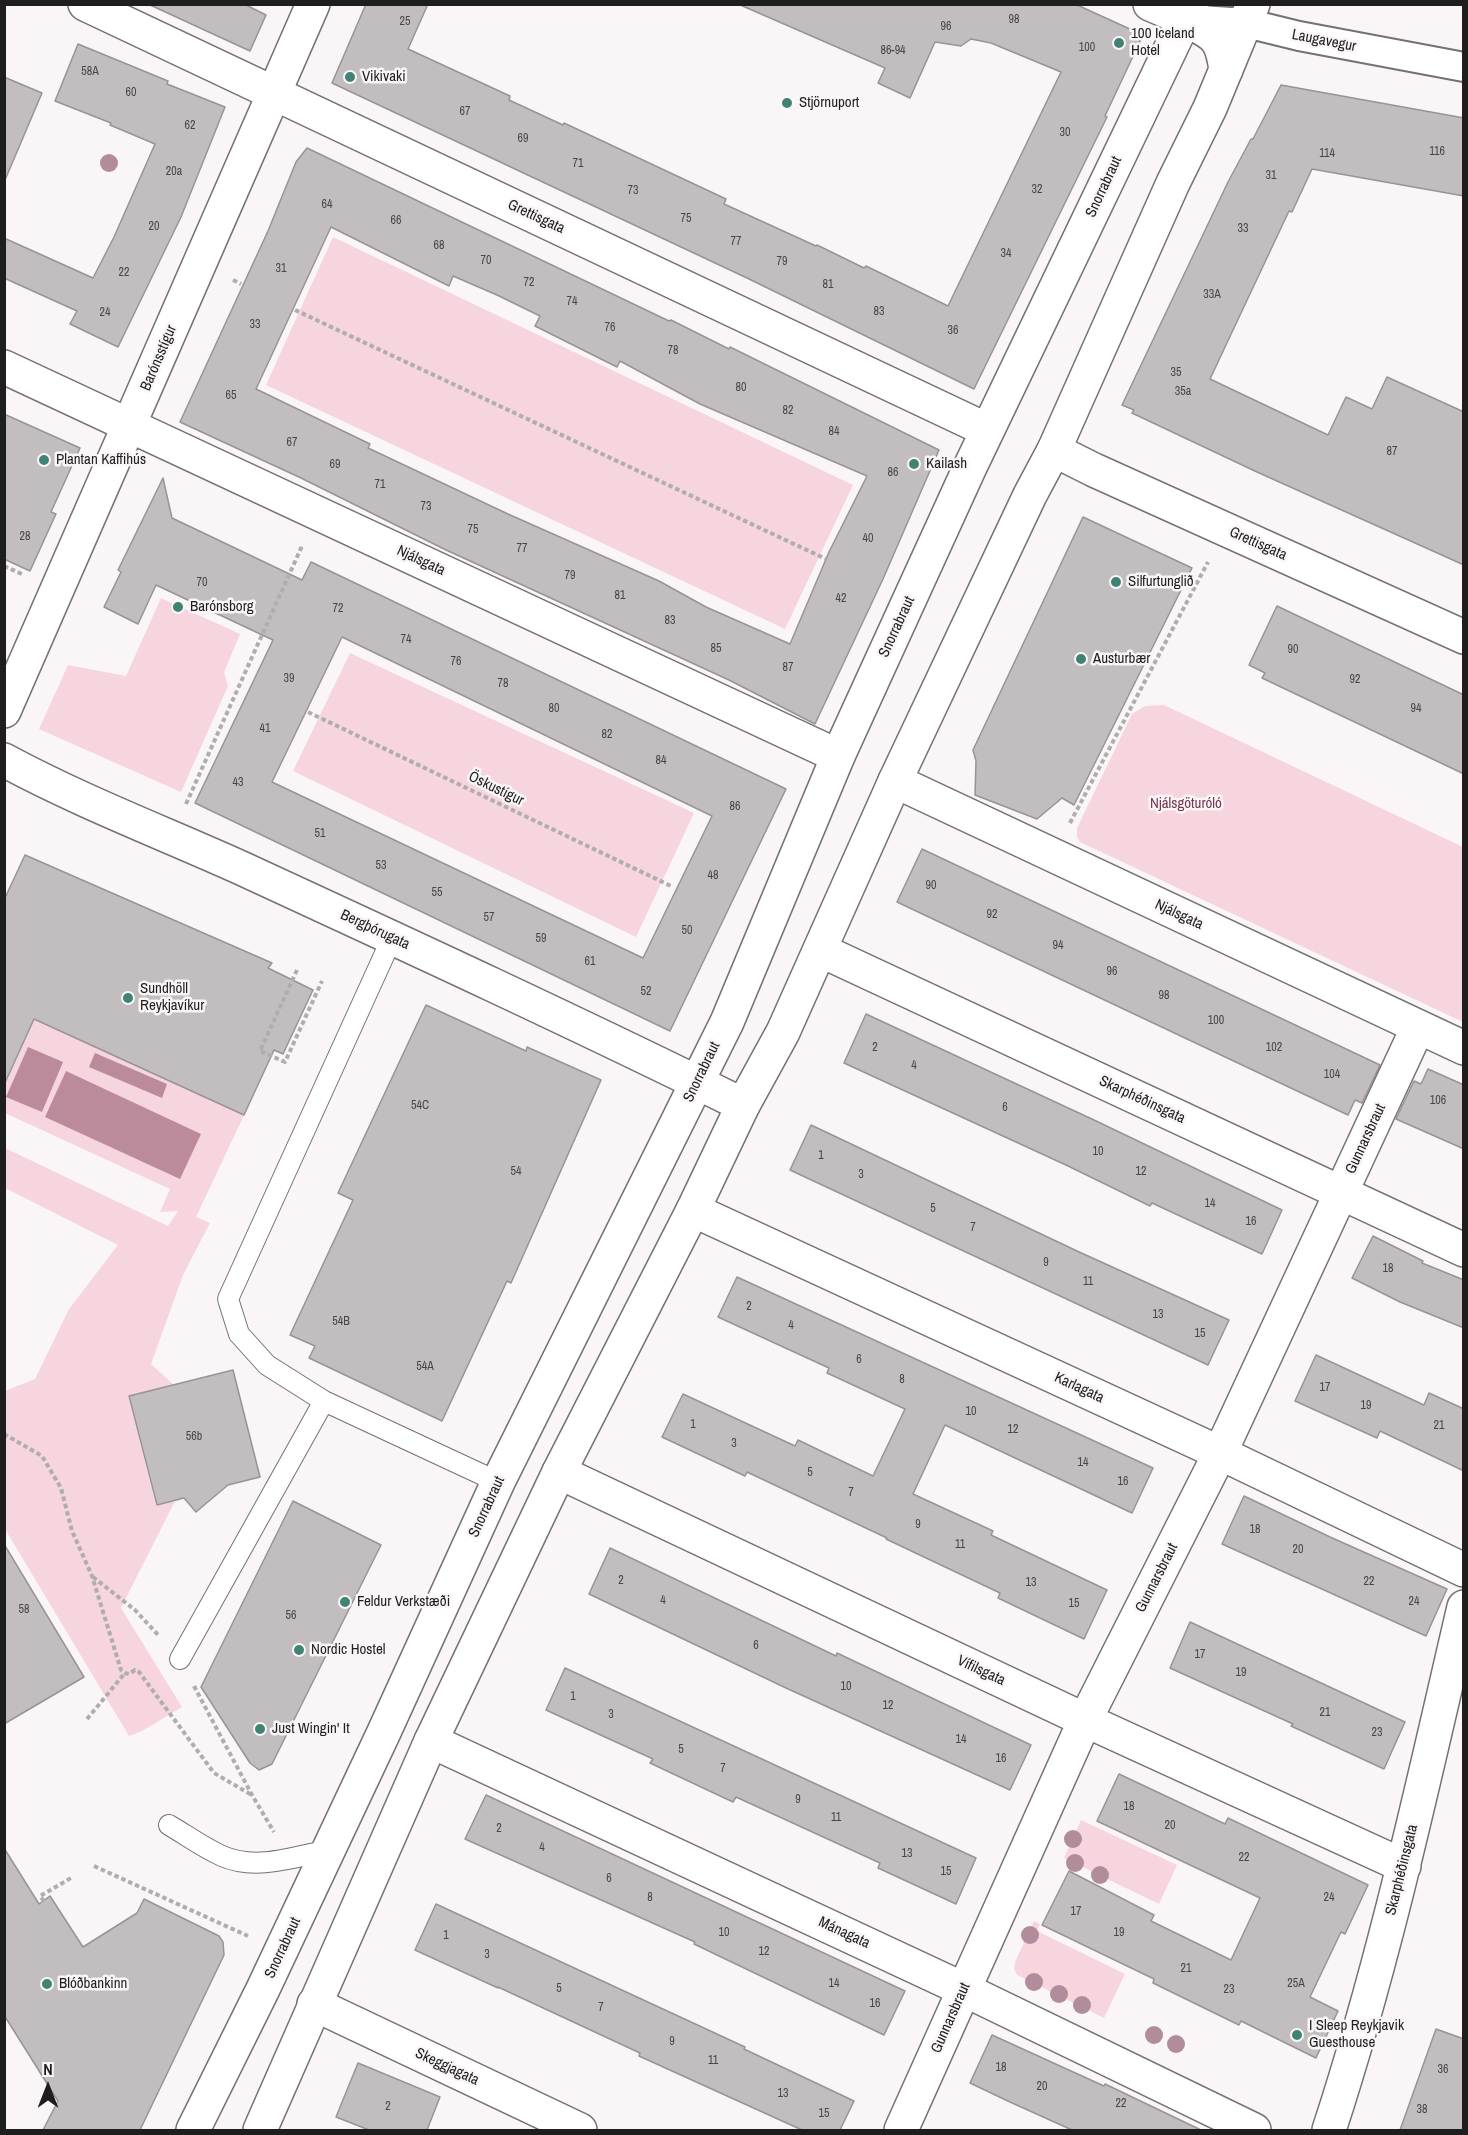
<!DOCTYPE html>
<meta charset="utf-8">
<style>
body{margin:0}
#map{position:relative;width:1468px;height:2135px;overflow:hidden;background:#faf6f7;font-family:"Archivo Narrow",sans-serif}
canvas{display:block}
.frame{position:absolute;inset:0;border:6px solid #1f1e1e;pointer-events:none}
.north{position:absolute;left:18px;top:2057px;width:60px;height:60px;-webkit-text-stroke:4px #faf6f7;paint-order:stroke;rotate:0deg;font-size:16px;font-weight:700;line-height:24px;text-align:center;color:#1f1e1e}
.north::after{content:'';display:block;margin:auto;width:21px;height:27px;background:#1f1e1e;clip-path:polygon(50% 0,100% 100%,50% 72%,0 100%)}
</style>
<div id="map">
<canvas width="1468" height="2135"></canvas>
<div class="frame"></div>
<div class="north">N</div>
</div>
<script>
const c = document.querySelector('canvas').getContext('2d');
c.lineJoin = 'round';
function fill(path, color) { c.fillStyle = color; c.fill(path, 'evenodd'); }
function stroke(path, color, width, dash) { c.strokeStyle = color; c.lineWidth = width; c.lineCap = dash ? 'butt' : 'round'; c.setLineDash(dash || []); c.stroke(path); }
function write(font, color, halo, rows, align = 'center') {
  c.font = font + ' "Archivo Narrow",sans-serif'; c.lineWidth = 5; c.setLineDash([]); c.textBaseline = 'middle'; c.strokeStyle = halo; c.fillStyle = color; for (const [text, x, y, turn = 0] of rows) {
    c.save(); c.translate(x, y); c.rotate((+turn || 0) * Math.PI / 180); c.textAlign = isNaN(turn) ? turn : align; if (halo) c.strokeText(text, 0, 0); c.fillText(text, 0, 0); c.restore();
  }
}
fill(new Path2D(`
 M333,237L853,485L785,629L266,385Z
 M161,598L240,634L224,672L228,686L181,792L39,729L68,665L126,676Z
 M350,653L694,813L636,937L293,771Z
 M1164,705L1463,847V1022L1080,842L1077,837V828L1132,714L1145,706Z
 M34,1019L244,1115L245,1113L196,1217L210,1223L183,1275L151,1364L174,1385L128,1396L156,1506L175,1501L121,1608L182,1707L142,1731L129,1736L5,1529V1391L35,1379L69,1309L118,1245L5,1188V1148L168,1226L178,1211L160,1212L170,1189L5,1113V1085Z
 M1081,1820L1177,1865L1159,1904L1064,1858Z
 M1034,1921L1040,1924L1037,1931L1125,1974L1104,2018L1017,1975L1014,1969L1015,1962Z`), '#f6d5df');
fill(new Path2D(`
 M28,1047L63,1062L42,1112L6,1097Z
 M95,1053L167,1084L162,1098L89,1067Z
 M66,1071L201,1134L180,1179L45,1117Z`), '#bc8b9b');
const building = new Path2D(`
 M148,4H244L266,15L250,51Z
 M366,4H428L408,49L510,96L509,100L563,125L564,123L726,199L724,204L816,246L817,245L864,268L866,266L948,306L1061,72L991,43L971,39L961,46L935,42L910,98L878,83L885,68L738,4H1075L1143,35L1105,116L1107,117L974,389L747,278L332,83Z
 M78,44L168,81L167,84L225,107L181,217L118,347L70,324L77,311L4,278V238L93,278L114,237L155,144L110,125L111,123L55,101Z
 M4,77L42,93L5,180H4Z
 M1281,85L1464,118V196L1312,169L1292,212L1289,211L1210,379L1328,435L1346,397L1372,409L1387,377L1464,412V565L1257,472L1132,413L1134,410L1122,405L1228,182L1251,139H1253Z
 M307,148L669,321L671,320L729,349L730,347L939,450L883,579L815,724L729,680L444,549L301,478L180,422L268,231L296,162ZM331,227L449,286L453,276L497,295L540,316L535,326L617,367L620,361L700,404L867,476L829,552L790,644L706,607L659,581L508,514L368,448L370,444L256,389Z
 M4,414L80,448L51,512L56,514L30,571L4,559Z
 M163,478L172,518L302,580L311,562L786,789L670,1031L195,803L273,640L156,585L138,624L104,607L121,572L118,570ZM342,637L712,816L643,958L272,782Z
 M1083,517L1192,568L1074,805L1062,798L1037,819L975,795L976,761L973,750Z
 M1277,606L1464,695V774L1262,678L1265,673L1249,665Z
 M922,849L1380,1065L1362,1103L1355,1100L1348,1115L897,902Z
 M25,855L272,963L268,968L313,990L283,1054L274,1050L244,1115L34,1019L4,1085V900Z
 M426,1005L526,1051L527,1047L601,1080L511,1283L507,1281L442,1421L309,1358L315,1346L290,1335L353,1200L338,1193Z
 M866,1014L1094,1120L1282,1210L1262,1254L1152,1203L1150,1206L1066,1165L844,1063Z
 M1428,1069L1464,1085V1149L1396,1119L1414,1081L1421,1084Z
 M811,1125L1077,1251L1229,1320L1208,1365L790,1170Z
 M1373,1236L1423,1261L1422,1263L1464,1280V1328L1400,1302L1352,1278Z
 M737,1277L1153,1468L1132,1513L945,1425L913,1494L993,1531L991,1535L1107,1590L1084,1639L998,1598L1000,1593L886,1539L887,1538L747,1472L745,1476L662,1437L683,1394L795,1446L798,1440L873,1476L905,1409L827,1373L829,1368L718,1317Z
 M1316,1355L1424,1405L1429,1393L1464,1409V1471L1380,1431L1377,1438L1295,1401Z
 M233,1370L260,1477L228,1485L196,1512L184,1498L157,1505L129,1396Z
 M1244,1496L1330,1537L1447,1589L1426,1636L1222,1544Z
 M293,1501L381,1545L272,1764L259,1770L250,1763L201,1687Z
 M4,1544L84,1677L4,1724Z
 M610,1548L836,1656L837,1653L1031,1745L1010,1790L786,1688L589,1594Z
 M1190,1622L1405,1722L1384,1769L1291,1726L1293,1724L1170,1668Z
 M565,1668L976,1858L956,1904L878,1868L880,1863L736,1797L733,1802L650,1763L653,1759L546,1710Z
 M1119,1774L1225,1824L1228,1818L1368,1885L1345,1934L1341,1932L1310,1997L1338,2011L1316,2058L1241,2021L1239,2025L1153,1983L1154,1979L1042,1925L1069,1871L1154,1915L1151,1921L1231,1960L1260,1898L1097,1821Z
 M486,1795L905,1991L884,2035L694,1944L695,1942L465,1839Z
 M4,1848L39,1904L50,1896L83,1947L137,1913L144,1899L219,1936L223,1942L224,1955L140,2130H43L58,2101L4,2015Z
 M436,1904L745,2047L744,2049L854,2101L840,2130H802L639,2056L640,2053L498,1987V1988L415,1950Z
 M1436,2029L1464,2039V2130H1400Z
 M992,2035L1104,2086L1105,2084L1201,2130H1072L1010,2102L970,2083Z
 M358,2063L440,2097L427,2130H369L336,2117Z`);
fill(building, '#c2bebf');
stroke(building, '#989495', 1.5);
const service = new Path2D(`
 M392,938L228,1299L239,1334L267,1365L324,1401L498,1482
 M180,1659L324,1401
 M169,1825C186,1835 204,1848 222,1856C256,1871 294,1857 329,1850`);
const pedestrian = new Path2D(`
 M1185,19L1246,23L1299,36L1464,67`);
const minor = new Path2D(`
 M85,4L987,430
 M1150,4L1185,19
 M4,367L838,756
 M1054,450L1094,470L1464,637
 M895,781L1464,1048
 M820,950L1464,1250
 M693,1210L1220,1453L1464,1570
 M559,1472L1085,1720L1404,1866
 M431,1741L963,1989L1254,2130
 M314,2004L580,2130
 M901,2130L1085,1720L1220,1453L1418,1027
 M1329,2130C1385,1959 1423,1783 1464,1607`);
const tertiary = new Path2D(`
 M4,711L313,4
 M4,760C80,801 161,832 239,867C408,945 577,1023 743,1105`);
const secondary = new Path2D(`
 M1185,19C1214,35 1221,35 1226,70
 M193,2130L263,1989L384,1732L498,1482L727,1022L838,756L970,467L1192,4
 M260,2130L431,1741L559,1472L693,1210L743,1105L783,1032L895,781L1030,495L1054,450L1173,183L1210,108L1253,4`);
stroke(service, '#757172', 22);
stroke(pedestrian, '#757172', 32);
stroke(minor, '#757172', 36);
stroke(tertiary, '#757172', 36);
stroke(secondary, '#757172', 36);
stroke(new Path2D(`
 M233,280L241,284
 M295,310L826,559
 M4,566L24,575
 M308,712L673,887
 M186,804L302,546
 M1070,823L1208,562
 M297,970L260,1051L285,1062L322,981
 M4,1434L42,1456L61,1488L72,1531L92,1576L121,1670L125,1673L129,1674L135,1670L139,1672L214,1773L252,1795
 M93,1577L135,1610L159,1636
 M194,1686L252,1795L274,1832
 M87,1719L125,1673
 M94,1866L248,1936
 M44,1901L40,1896L71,1878`), '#b0adad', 4, [4.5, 3]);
stroke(service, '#fff', 20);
stroke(pedestrian, '#fff', 28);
stroke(minor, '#fff', 33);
stroke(tertiary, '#fff', 33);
stroke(secondary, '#fff', 33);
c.fillStyle = '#b18c9b';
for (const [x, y] of [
 [109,163],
 [1073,1839],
 [1075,1863],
 [1100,1875],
 [1030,1935],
 [1034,1982],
 [1059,1994],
 [1082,2005],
 [1154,2035],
 [1176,2044]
]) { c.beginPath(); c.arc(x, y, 9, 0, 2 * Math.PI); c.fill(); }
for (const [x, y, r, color] of [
 [1119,43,6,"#408374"],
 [350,77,6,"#408374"],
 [787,103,6,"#408374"],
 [44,460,6,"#408374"],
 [914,464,6,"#408374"],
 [1116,582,6,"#408374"],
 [178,607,6,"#408374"],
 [1081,659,6,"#408374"],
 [128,998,6,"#408374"],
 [345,1602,6,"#408374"],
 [299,1650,6,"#408374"],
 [260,1729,6,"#408374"],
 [47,1984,6,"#408374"],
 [1297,2035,6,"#408374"]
]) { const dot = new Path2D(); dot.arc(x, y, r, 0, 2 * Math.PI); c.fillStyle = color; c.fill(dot); stroke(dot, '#faf6f7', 2); }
write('12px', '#484646', null, [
 ["98",1014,20],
 ["25",405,22],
 ["96",946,27],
 ["100",1087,48],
 ["86-94",893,51],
 ["58A",90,72],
 ["60",131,93],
 ["67",465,112],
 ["62",190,126],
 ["30",1065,133],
 ["69",523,139],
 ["116",1437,152],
 ["114",1327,154],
 ["71",578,164],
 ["20a",174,172],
 ["31",1271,176],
 ["32",1037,190],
 ["73",633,191],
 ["64",327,205],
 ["75",686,219],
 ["66",396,221],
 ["20",154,227],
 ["33",1243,229],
 ["77",736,242],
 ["68",439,246],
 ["34",1006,254],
 ["70",486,261],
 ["79",782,262],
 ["31",281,269],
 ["22",124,273],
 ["72",529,283],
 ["81",828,285],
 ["33A",1212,295],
 ["74",572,302],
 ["83",879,312],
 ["24",105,313],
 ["33",255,325],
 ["76",610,328],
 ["36",953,331],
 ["78",673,351],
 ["35",1176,373],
 ["80",741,388],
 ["35a",1183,392],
 ["65",231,396],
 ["82",788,411],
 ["84",834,432],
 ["67",292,443],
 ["87",1392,452],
 ["69",335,465],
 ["86",893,473],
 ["71",380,485],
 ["73",426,507],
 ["75",473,530],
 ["28",25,537],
 ["40",868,539],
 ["77",522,549],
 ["79",570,576],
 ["70",202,583],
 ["81",620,596],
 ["42",841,599],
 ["72",338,609],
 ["83",670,621],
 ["74",406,640],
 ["85",716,649],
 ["90",1293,650],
 ["76",456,662],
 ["87",788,668],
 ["39",289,679],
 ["92",1355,680],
 ["78",503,684],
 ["80",554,709],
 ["94",1416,709],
 ["41",265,729],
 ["82",607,735],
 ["84",661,761],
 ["43",238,783],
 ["86",735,807],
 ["51",320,834],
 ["53",381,866],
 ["48",713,876],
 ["90",931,886],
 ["55",437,893],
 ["92",992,915],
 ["57",489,918],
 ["50",687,931],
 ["59",541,939],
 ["94",1058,946],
 ["61",590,962],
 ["96",1112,972],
 ["52",646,992],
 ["98",1164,996],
 ["100",1216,1021],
 ["2",875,1048],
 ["102",1274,1048],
 ["4",914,1066],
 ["104",1332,1075],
 ["106",1438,1101],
 ["54C",420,1106],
 ["6",1005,1108],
 ["10",1098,1152],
 ["1",821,1156],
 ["54",516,1172],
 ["12",1141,1172],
 ["3",861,1175],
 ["14",1210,1204],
 ["5",933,1209],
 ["16",1251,1222],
 ["7",973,1228],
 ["9",1046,1263],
 ["18",1388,1269],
 ["11",1088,1282],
 ["2",749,1307],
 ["13",1158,1315],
 ["54B",341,1322],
 ["4",791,1326],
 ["15",1200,1334],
 ["6",859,1360],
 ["54A",425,1367],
 ["8",902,1380],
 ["17",1325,1388],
 ["19",1366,1406],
 ["10",971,1412],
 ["1",693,1425],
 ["21",1439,1426],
 ["12",1013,1430],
 ["56b",194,1437],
 ["3",734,1444],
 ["14",1083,1463],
 ["5",810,1473],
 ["16",1123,1482],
 ["7",851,1493],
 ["9",918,1525],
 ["18",1255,1530],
 ["11",960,1545],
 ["20",1298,1550],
 ["2",621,1581],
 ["22",1369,1582],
 ["13",1031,1583],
 ["4",663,1601],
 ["24",1414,1602],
 ["15",1074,1604],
 ["58",24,1610],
 ["56",291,1616],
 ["6",756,1646],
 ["17",1200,1655],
 ["19",1241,1673],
 ["10",846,1687],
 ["1",573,1697],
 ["12",888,1706],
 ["21",1325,1713],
 ["3",611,1715],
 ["23",1377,1733],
 ["14",961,1740],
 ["5",681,1750],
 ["16",1001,1759],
 ["7",723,1769],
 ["9",798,1800],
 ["18",1129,1807],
 ["11",836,1818],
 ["20",1170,1826],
 ["2",499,1829],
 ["4",542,1848],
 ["13",907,1854],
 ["22",1244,1858],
 ["15",946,1872],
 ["6",609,1879],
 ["8",650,1898],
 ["24",1329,1898],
 ["17",1076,1912],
 ["10",724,1933],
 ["19",1119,1933],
 ["1",446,1936],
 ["12",764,1952],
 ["3",487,1955],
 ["21",1186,1969],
 ["14",834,1984],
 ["25A",1296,1984],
 ["5",559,1989],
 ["23",1229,1990],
 ["16",875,2004],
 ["7",601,2008],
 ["9",672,2042],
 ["11",713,2061],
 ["18",1001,2068],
 ["36",1443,2070],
 ["20",1042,2087],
 ["13",783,2094],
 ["22",1121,2104],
 ["2",388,2107],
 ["38",1422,2110],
 ["15",824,2114]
]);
write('15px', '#1f1e1e', '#faf6f7', [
 ["100 Iceland",1131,34],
 ["Hotel",1131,51],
 ["Vikivaki",362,77],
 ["Stjörnuport",799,103],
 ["Plantan Kaffihús",56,460],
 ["Kailash",926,464],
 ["Silfurtunglið",1128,582],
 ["Barónsborg",190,607],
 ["Austurbær",1093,659],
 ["Sundhöll",140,989],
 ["Reykjavíkur",140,1006],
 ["Feldur Verkstæði",357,1602],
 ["Nordic Hostel",311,1650],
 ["Just Wingin' It",272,1729],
 ["Blóðbankinn",59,1984],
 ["I Sleep Reykjavik",1309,2026],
 ["Guesthouse",1309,2043]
], 'left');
write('15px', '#1f1e1e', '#faf6f7', [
 ["Laugavegur",1324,41,11],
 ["Snorrabraut",1104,187,-65],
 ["Grettisgata",536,217,25],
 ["Barónsstígur",159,358,-67],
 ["Grettisgata",1258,544,24],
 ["Njálsgata",421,561,25],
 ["Snorrabraut",897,627,-65],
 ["Öskustígur",496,789,26],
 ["Njálsgata",1179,915,25],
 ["Bergþórugata",375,930,25],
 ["Snorrabraut",702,1072,-64],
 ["Skarphéðinsgata",1142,1100,25],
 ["Gunnarsbraut",1366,1139,-65],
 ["Karlagata",1079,1388,25],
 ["Snorrabraut",487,1507,-65],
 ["Gunnarsbraut",1157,1578,-63],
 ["Vífilsgata",981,1671,25],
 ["Skarphéðinsgata",1402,1870,-76],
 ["Mánagata",844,1933,25],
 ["Snorrabraut",283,1948,-65],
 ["Gunnarsbraut",951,2018,-66],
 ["Skeggjagata",447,2067,25]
]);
write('15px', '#76364f', '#faf6f7', [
 ["Njálsgöturóló",1186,804]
]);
</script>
